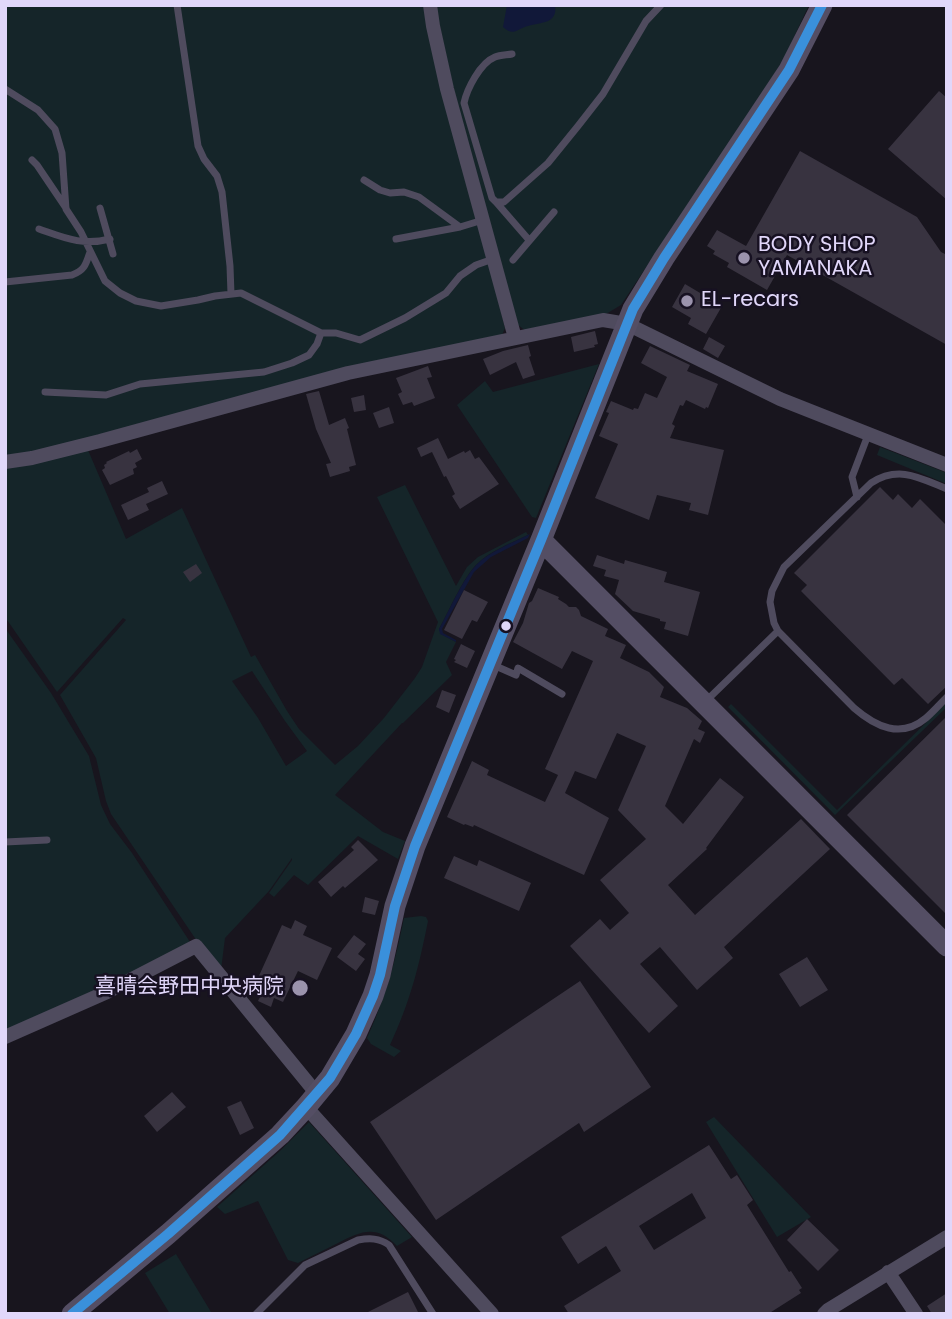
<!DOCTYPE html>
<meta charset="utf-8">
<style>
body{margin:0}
#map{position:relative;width:952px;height:1319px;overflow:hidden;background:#18151e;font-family:Poppins,sans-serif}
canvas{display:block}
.frame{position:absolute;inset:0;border:7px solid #e1d7fa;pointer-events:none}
</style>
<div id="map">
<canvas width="952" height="1319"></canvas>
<div class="frame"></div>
</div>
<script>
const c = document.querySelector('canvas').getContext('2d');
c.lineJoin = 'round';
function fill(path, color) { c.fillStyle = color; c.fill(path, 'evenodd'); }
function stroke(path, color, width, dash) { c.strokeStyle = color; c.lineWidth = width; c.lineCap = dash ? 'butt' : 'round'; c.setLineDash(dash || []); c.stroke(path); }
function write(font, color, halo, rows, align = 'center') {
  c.font = font + ' Poppins,"Noto Sans JP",sans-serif'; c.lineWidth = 5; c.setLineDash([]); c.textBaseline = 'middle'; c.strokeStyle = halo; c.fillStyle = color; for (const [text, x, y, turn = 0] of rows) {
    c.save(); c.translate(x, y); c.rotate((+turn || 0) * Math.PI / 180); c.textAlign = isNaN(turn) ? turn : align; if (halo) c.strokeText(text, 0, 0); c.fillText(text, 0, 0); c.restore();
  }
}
fill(new Path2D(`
 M5,5H425L505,328L502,335L78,442L5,457Z
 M435,5H809L783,60L770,81L621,305L606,314L526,331L518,325L454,91Z
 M599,364L536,518L532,517L457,405L485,381L493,392Z
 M880,447L947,473V484L877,455Z
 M88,450L126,539L182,508L251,657L255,655L287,711L299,729L335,765L358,746L384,718L415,678L422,667L438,622L377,497L405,485L456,586L467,567L478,557L526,532L528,535C510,544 489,551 475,566C461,582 450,609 439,629L441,634L456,642L446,662L452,675L403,723H402L335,795L383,832L405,841L398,859L358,836L308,885L294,875L274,897L269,893L292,860V858L269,891L225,938L221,970L201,947L111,814L106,801L96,758L60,695L126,620L123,618L57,692L5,617V468ZM252,671L285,721L307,751L286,766L258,718L232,681Z
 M5,628L51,693L89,756L101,805L110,824L132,853L190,942L189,945L5,1033Z
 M947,702V707L835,815L728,707L731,704L837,810Z
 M421,916L426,917L428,921C419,967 410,1002 390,1045L401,1051L394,1057L371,1044L367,1038C386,996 395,963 404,918Z
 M714,1117L811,1217L777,1237L706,1122Z
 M309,1122L403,1227L412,1237L397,1246C377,1224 361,1231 338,1243C325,1250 311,1256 298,1263L288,1260L258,1201L225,1214L217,1207L281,1150Z
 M176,1254L211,1312L209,1314H170L145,1273Z`), '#152529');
fill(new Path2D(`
 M507,5H555C558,24 541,22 528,26C516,29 514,37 503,27Z
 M530,534L528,538L491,557L474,572L442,629L443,633L456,640V642L440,634L439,629C450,609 461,582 476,565C490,551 512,543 530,534Z`), '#111839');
fill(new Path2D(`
 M939,91L947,98V200L888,149Z
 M800,151L917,217L941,252L947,255V345L787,255L767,290L727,267L729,263L713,254L715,251L707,246L717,230L746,246Z
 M685,284L722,306L706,334L688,324L691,318L672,307Z
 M595,331L598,344L594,345L595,347L574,352L571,337Z
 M709,337L725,346L718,358L703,349Z
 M528,345L531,356L529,357L535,375L523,379L516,362L490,375L483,359L503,351Z
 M650,346L690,365L687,371L718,384L708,408L706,407L705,409L686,400L683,406L680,405L672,424L675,426L670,438L724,450L708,515L689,510L691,503L657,495L649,520L595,498L618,444L599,436L609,413L606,412L611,401L633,410L634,408L638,409L645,393L657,398L667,377L641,363Z
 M428,366L432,377L427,378L435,398L414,406L412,402L403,405L398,394L402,392L396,378Z
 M319,391L329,425L345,418L349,428L347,429L356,465L349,467L350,471L330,477L326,464L331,463L316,429L306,394Z
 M364,395L366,410L354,412L351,398Z
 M389,407L394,423L379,428L373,413Z
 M438,438L448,459L464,451L465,453L470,450L475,459L479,457L499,484L460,509L452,496L455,494L446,476L444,477L432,452L421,457L417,448Z
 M137,449L142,459L135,463L137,467L133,469L134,474L110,485L102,470L105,468L104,465L107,463L106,462L129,451L130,453Z
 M162,481L168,494L146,504L149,510L128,520L121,505L149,492L147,488Z
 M880,487L893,500L898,494L912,508L920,499L947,526V686L928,704L902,678L894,685L801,591L807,585L794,573Z
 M597,555L624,564L625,560L667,572L664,582L700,592L688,636L664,629L666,622L660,621V619L633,611L615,594L619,580L604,576L606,570L593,566Z
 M196,564L202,573L190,582L183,572Z
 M538,588L559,597L558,599L566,604L569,607H576L579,610L581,616L608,629L605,636L626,645L620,658L649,672L664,687L660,697L687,708L702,721L698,729L705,732L700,743L694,739L665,806L683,824L720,778L744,797L706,848L707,849L668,885L695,915L801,819L830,849L724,947L733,958L697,990L660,947L640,964L678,1006L649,1033L570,946L600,919L610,930L629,913L600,880L646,839L618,810L646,746L617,733L596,779L575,771L565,793L609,818L584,875L474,825L473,827L465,824L464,825L447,817L472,761L489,770L487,775L545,802L558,775L545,769L593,661L572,651L562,669L513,642L523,623L529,603L532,601Z
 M464,590L488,602L477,622L472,620L462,639L444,630Z
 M461,644L475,651L467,668L454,662L456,660L454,659Z
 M442,690L456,695L449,713L436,707Z
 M947,716V915L847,815Z
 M358,840L378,860L345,888L343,886L331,897L318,882L354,850L351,847Z
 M454,856L477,866L479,860L531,883L519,911L444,878Z
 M365,897L379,901L375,915L362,912Z
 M295,920L307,926L303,935L332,948L317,980L298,971L283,1002L274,998L271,1007L258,1001L262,993L253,989L282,925L291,929Z
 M354,935L366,944L358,954L365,959L356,971L337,957Z
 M807,957L828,990L800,1007L779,974Z
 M580,981L651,1087L584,1132L579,1123L436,1220L370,1122Z
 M172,1092L186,1107L157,1132L144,1116Z
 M241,1101L254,1128L240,1135L227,1107Z
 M709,1145L731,1179L737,1175L753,1200L747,1205L789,1272L791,1271L802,1288L799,1290L801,1293L768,1314H569L564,1306L621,1271L606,1246L578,1264L561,1237ZM692,1193L706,1218L654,1250L639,1226Z
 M807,1219L839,1250L818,1271L787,1240Z
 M408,1292L419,1314H364Z
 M947,1293V1314H932L927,1306Z`), '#383340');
stroke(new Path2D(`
 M177,5L198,146L204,159L217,176L222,192L230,266L231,294
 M512,54C507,55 500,55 495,57C480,63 467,89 464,103L492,198L496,202H504L548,163L578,126L603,94L646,21L661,5
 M5,89L38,110L55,129L62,153L66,209L81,232L105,281L120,293L136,301L161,306L198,300L215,296L241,293L321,333H336L360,340L405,318L446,293L460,276L476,265L493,259
 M32,160L37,165L66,208
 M364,180L380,190L390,193L404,192L419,197L460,227L483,220
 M496,202L529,240
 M100,208L113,254
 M39,229C65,238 82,246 110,239
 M396,239L460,227
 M513,260L554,212
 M5,282L72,275C85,270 86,264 90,252
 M45,392L106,395L140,384L264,372L292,363L309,355L317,344L321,333
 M947,489C920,478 899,465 871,483L784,567L772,591L770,602L774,623L778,631L854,708C876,727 901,739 926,718C934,711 940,704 947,697
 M857,497L852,477L868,435
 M491,664L516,675L518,668L562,694
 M705,702L778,631
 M5,842L47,840
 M256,1314L305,1265L358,1240C370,1238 379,1238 389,1245L433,1314`), '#4f4b5e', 7);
stroke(new Path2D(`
 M430,5L433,26L447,89L515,338
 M5,462L32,458L100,441L348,373L603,320L627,324L780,399L947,465
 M5,1037L107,992L196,946L317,1094
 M306,1107L492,1314
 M888,1272L916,1314
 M824,1314L828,1310L947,1237`), '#4f4b5e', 14);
stroke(new Path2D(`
 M541,540L947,946
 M72,1314L168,1234L280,1135L306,1107L330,1078L356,1034L373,996L380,975L395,906L415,846L541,540L633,309L664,258L789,70L822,5`), '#544e64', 21);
stroke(new Path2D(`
 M72,1314L168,1234L280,1135L330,1078L356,1034L373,996L380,975L395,906L415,846L541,540L633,309L664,258L789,70L822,5`), '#3a90db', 10);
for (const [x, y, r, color] of [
 [744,258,7,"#9b93ad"],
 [687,301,7,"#9b93ad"],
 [506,626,6,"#e1d7fa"],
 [300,988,9,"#9b93ad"]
]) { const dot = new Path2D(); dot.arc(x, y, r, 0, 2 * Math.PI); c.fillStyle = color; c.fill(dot); stroke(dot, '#171122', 2.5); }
write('21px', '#e1d7fa', '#171122', [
 ["BODY SHOP",758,246],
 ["YAMANAKA",758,270],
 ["EL-recars",701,301],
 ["喜晴会野田中央病院",284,988,"right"]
], 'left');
</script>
